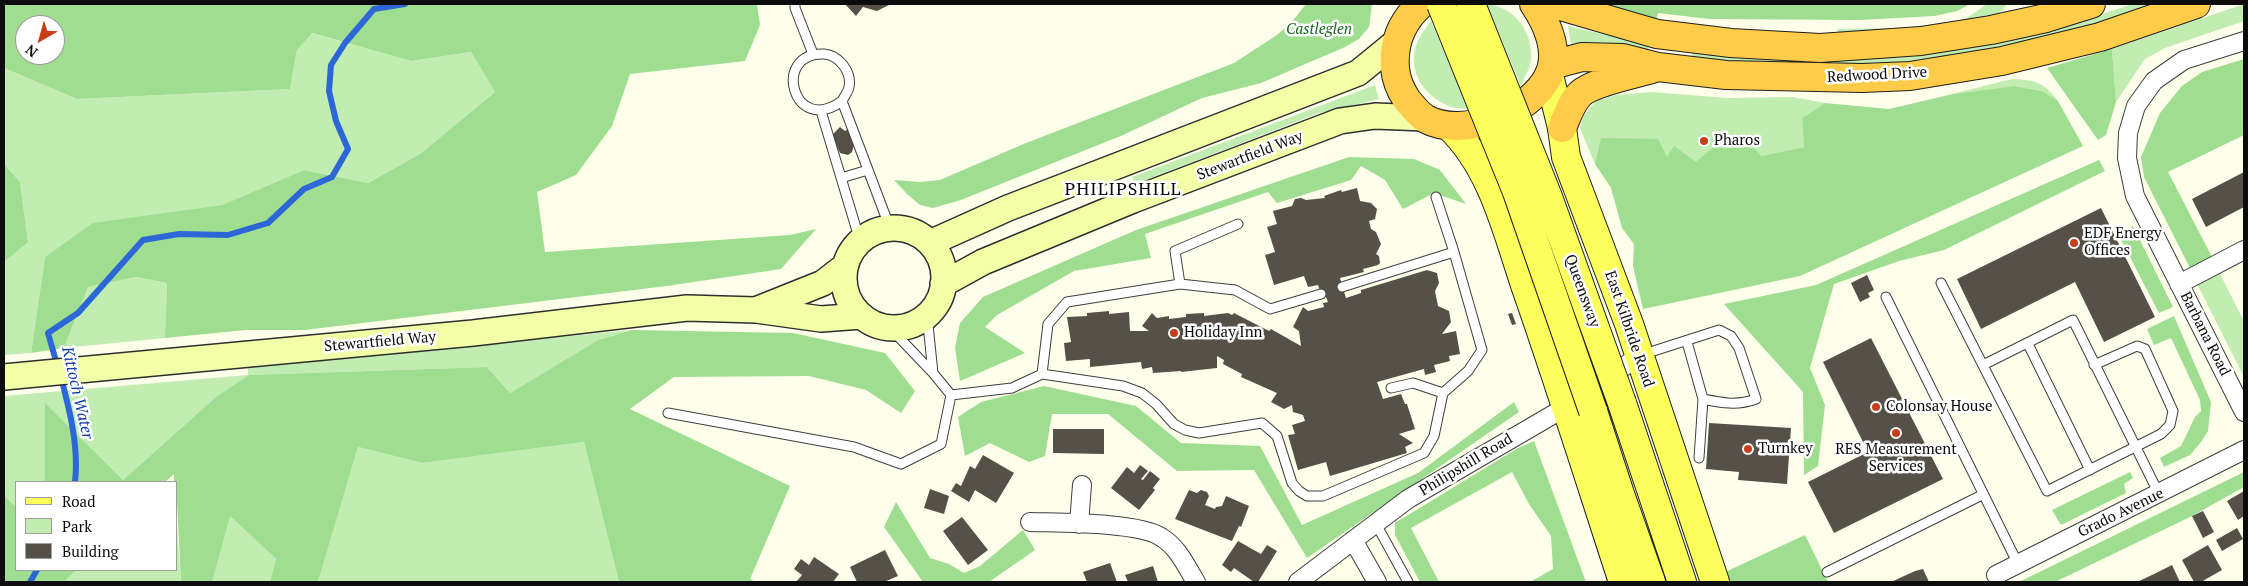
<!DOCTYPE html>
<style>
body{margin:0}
#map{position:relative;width:2248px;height:586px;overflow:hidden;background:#feffeb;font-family:"PT Serif",serif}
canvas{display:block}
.frame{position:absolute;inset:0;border:5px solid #0c0c0c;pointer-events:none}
.legend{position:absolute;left:15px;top:481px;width:162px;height:90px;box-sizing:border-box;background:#fff;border:1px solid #9e9e9e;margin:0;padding:6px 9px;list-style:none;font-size:15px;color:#0c0c0c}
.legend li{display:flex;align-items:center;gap:10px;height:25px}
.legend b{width:25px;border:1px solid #9e9e9e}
.north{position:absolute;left:15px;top:15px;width:50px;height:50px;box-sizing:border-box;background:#fff;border:1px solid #9e9e9e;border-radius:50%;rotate:218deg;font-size:14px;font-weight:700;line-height:20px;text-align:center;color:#0c0c0c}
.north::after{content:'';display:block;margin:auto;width:18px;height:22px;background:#c63f1a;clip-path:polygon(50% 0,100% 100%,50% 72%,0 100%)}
</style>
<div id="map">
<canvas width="2248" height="586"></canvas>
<div class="frame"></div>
<ul class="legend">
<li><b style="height:6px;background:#fcff5b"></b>Road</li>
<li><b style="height:14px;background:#c1ecb2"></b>Park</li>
<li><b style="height:14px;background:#565148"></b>Building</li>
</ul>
<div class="north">N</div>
</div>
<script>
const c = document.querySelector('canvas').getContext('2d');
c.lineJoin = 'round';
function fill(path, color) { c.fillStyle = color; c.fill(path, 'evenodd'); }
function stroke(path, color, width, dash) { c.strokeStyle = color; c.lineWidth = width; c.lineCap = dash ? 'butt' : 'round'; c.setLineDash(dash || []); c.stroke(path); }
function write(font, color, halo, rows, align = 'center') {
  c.font = font + ' "PT Serif",serif'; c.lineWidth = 5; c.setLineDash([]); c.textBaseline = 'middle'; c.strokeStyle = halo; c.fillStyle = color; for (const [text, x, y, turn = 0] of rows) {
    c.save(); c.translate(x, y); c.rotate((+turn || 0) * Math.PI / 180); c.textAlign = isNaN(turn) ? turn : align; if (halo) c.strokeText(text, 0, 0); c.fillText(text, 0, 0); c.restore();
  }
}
fill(new Path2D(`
 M1487,4C1515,7 1533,32 1531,60C1530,68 1524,78 1521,86Z
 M1987,4H2007L2002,11L1991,18L1864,36L1838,32L1837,29L1901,28L1940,24L1964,20Z
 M2133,4H2163L2085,28L2008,49L1905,66L1788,65L1691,58L1693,52L1783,60L1893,58L1957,50L2050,31Z
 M2244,4V21L2165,48L2145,59L2116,102L2112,49Z
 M1431,21L1468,109C1462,108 1454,109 1449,106C1421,95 1404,65 1420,37C1423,31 1427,26 1431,21Z
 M1568,26L1649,45L1648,52L1602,45H1571Z
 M311,33L411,61L471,52L495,92L420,154L368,183L304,170L222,205L93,224L45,257L31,353L4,355V262L28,241L20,182L4,164V68L77,99L290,89L297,50Z
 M2012,79C2035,80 2044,82 2058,101L2042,91L2014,86L1953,94L1908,105Z
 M1375,85L1379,99L1319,113L1135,184L1132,177Z
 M1652,92L1727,98L1792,97L1825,103L1802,118L1804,147L1761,156L1696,162L1667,158L1602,138L1595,164L1580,128L1583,116L1596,101L1616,95Z
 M2219,272L2244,321V377L2197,284Z
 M136,277L167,283L165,338L64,348L88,287Z
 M632,330L598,340L510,393L487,367L249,375L217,396L123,480L45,404V482H16V507L4,495V396L248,375V367Z
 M584,442L619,582H318L358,447L422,463Z
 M176,511L181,582H64L76,570H176Z
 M229,515L276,559L270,582H212Z`), '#c1ecb2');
fill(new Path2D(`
 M4,4H757L760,25L745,61L630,74L612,126L576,175L537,192L545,252L790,235L816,229L781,269L667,286L305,330H246L165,338L167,283L136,277L88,287L64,348L31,353L45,257L93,223L222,205L304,170L368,183L420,154L495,92L471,52L411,61L312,33L297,50L290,89L77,99L4,68ZM25,25H55V55H25Z
 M1306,4H1372L1369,27L1359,39L1345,47L1261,83L1202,98L1123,135L961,200L933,208L920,205L907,194L894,180L920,182L940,180L1026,143L1234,63L1277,35L1295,18Z
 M1590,4H1970L1957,11L1935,16L1860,20L1709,19L1658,13L1656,21Z
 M2112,49L2116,102L2106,135L2098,140L2047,68Z
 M2244,59V135L2168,172L2212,257L2190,268L2144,177L2141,157L2160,113L2182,86L2202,72Z
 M2014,86L2042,91L2058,101L2083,146L1800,276L1643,309L1633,266L1634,244L1622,228L1611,188L1595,164L1601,138L1658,139L1667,157L1674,146L1696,162L1725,137L1755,149L1761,156L1804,147L1802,118L1825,103L1889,109L1953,94Z
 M1349,157L1414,159L1440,170L1466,204L1434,193L1403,209L1385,180L1361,166L1351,180L1277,203L1268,192L1145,234L1151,258L1074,271L997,315L985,327L1025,353L960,381L955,348L960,323L983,297L1136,230Z
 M2099,160L2105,171L1944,250L1899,261L1834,284L1810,368L1825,405L1818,466L1804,475L1803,392L1724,304L1816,285Z
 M4,164L20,182L28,242L4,262Z
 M2133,226L2173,307L2159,313L2118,234Z
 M2174,316L2211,402L2208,431L2201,442L2190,455L2164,467L2160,458L2181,446L2195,417L2201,411L2200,400L2171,338L2154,345L2147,329Z
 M632,330L793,333L885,353L915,391L901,413L866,390L809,376L674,377L630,409L790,486L750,579L756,582H619L584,442L422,463L358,447L318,582H270L276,559L230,516L212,582H181L176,482H174V474L165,482H45V403L123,480L217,396L249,375L487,367L510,393L598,340Z
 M1044,386L1136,406L1181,443L1260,446L1302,525L1418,473L1514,402L1519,412L1307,558L1254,470L1177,471L1108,414H1052L1045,456L1029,462L990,443L965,456L958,417L981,402Z
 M1534,441L1586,582H1530L1553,569L1551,536L1529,504L1512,472L1411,528L1439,582H1420L1395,535V523L1518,448Z
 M2130,472L2133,478L2124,484L2126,493L2061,525L2052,510Z
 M2244,472V487L2192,516L2055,582H2019Z
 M4,495L16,507V570H76L64,582H4Z
 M896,502L930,558L949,564L964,573L980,566L1023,530L1035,550L989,582H923L884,527Z
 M1805,535L1828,582H1726L1723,573Z`), '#9fde90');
stroke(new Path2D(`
 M58,368L48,333L78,313L143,240L179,234L228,235L268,223L304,189L332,177L348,149L336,121L329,91L331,65L345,43L374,9L405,4
 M61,377C70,412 79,447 75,482
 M30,582L37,570`), '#2d67d7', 6);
fill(new Path2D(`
 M845,4H891L877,11L863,7L856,16Z
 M840,127L845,131L848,129L854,145L852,152L848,155L840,153L832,135Z
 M2244,172V207L2206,227L2192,199Z
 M1357,188L1360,201L1371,203L1377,209L1375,219L1369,221L1371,229L1376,232L1381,244L1376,254L1379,256L1380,263L1378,265L1363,269L1364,272L1340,278L1346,298L1361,293V290L1427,270L1437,273L1439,283L1435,291L1438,306L1449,311L1451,322L1442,334L1456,331L1460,354L1449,356L1450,361L1434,365L1436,372L1425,375L1424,369L1377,382L1383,399L1401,394L1405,404H1407L1415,429L1399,434L1413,443L1405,447L1407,453L1330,476L1326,462L1298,470L1288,435L1295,434L1292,425L1305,421L1303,415L1293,412L1292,405L1284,409L1271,402L1277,393L1241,377L1242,374L1223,364L1224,360L1217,356V368L1181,372V371L1153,373L1152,367L1142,369L1141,362L1090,367V359L1066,361L1064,343L1071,342L1067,317L1087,316V313L1109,311V314L1129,312L1130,331H1149L1142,326L1152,313L1157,318L1169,316V319L1186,317V314L1204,313V316L1228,313L1232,315L1234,313L1269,331L1271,329L1301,346L1299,331L1293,327L1303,307L1308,311L1324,307L1323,303L1328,302L1326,297H1322L1318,285L1308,287L1304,276L1274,285L1265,255L1275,252L1267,227L1277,224L1273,211L1292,206L1295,199L1301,198L1306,200L1325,198L1324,196L1341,190L1342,192Z
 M2101,208L2155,317L2104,342L2075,282L1981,329L1957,279Z
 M1867,275L1874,290L1868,293L1870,297L1860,302L1851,283Z
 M1512,313L1516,324L1512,325L1508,314Z
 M1871,338L1943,479L1834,533L1808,482L1868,452L1823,362Z
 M1709,423L1791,428L1787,484L1738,480L1739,472L1706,469Z
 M1053,429H1104V454L1053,453Z
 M983,455L1014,473L996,503L975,490L969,502L951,491L956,483L961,486L970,466L975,469Z
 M1140,465L1148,471L1141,479L1143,480L1150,471L1160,479L1153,488L1155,490L1139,510L1111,488L1127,467L1134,473Z
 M930,489L949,496L944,514L924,508Z
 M1189,490L1197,493L1201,490L1207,492L1209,496L1205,505L1215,509L1216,507L1222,506L1226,496L1249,506L1241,527L1239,526L1232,541L1175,519Z
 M2244,491V516L2238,520L2227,501Z
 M2203,511L2214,532L2203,538L2192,516Z
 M962,517L988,550L968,565L943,531Z
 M2237,528L2243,539L2222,551L2216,540Z
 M1238,541L1261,554L1267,545L1277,551L1258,582H1254L1234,568L1231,572L1222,565Z
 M2208,545L2222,570L2201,582H2194L2182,560Z
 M885,550L898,576L884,582H857L850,567Z
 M814,557L839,574L833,582H796L802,575L794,569L801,559L809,565Z
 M1110,563L1117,582H1087L1083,572Z
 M2172,565L2180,582H2137L2154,574Z
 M1153,566L1158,582H1128L1125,575Z
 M1923,569L1929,582H1891L1915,571Z`), '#565148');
const lane = new Path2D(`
 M795,4V8L813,54
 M842,101C793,137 771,52 824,54C839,55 852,72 849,87C848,92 844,97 842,101L890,228
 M821,111L860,241
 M841,178L868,170
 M1941,283L2047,491L2161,434L2170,425L2173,411L2145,349L2137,346L2094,365
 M1180,284L1175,251L1238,224
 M1342,287L1454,252
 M1886,297L2018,564
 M889,327L933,373L927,315
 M2028,344L2090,470
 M1641,355L1719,330L1731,336L1739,348L1756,399C1737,406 1722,403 1703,399L1687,342
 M1983,365L2073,320L2159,494
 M1042,374L1048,324L1067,302L1180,284L1235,290L1270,309L1321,294
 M1391,388L1413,383L1443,393
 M951,395L1012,388L1042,374L1123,386L1142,393L1156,404L1174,424L1185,430L1199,433L1262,423L1277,436L1292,483L1299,491L1307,496H1323L1424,453L1434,436L1443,393L1468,371L1482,350L1454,252L1436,197
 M668,413L854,447L901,464L941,444L951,395L933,373
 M1699,458L1703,399
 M1376,524L1408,582
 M1827,572L1982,495`);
const street = new Path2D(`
 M2244,41L2184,60L2154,81L2136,106L2128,133L2127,158L2135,196L2244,412
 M2179,284L2244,250
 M1030,522C1059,523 1138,522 1161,537C1178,547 1186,566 1196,582
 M1079,524L1082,485
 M1353,540L1377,582
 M1996,575L2244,450
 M1298,582L1408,499L1566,407L1639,356`);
const secondary = new Path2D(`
 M844 278a50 50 0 1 1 100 0a50 50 0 1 1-100 0Z
 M930,243L1008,208L1358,73L1396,42
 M943,284L983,262L1133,200L1340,121L1375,116L1425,118
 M758,309L823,283L845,266
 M4,377L473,333L687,308L756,310L821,319L862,316`);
const primary = new Path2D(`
 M1549,75L1562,128L1566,157L1629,324L1715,582
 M1449,126C1493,168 1507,232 1526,288C1560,385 1591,484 1623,582
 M1622,403L1682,582
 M1593,411L1620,494L1651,582`);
const highway = new Path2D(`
 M1421,4C1402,21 1393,43 1395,68C1396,79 1401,91 1407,100C1412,106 1419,115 1426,119C1463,139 1531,113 1549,75C1560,52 1547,23 1534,4
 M1554,4L1657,34L1731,43L1820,48L1921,41L1991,30L2046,18L2091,4
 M1552,65L1582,57L1623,58L1658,67L1726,75L1862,78L1910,76L2002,61L2100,37L2196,4
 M1562,128C1567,116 1571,103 1580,94C1594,81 1638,74 1658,67`);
stroke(lane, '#3f3f3f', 11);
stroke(street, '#3f3f3f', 20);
stroke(secondary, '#2e2e2e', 28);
stroke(primary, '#1d1d1d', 30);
stroke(highway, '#1d1d1d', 30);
stroke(lane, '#fff', 9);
stroke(street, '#fff', 18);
stroke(secondary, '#f2ffa6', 25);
stroke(primary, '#fcff5b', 28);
stroke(highway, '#ffcc49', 28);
const primaryBridge = new Path2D(`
 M1441,4L1517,192L1593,411
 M1471,4L1548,197L1622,403`);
stroke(primaryBridge, '#1d1d1d', 30, []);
stroke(primaryBridge, '#fcff5b', 28);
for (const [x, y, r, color] of [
 [1704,141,5,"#c63f1a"],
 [2074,243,5,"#c63f1a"],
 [1174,333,5,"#c63f1a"],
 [1876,407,5,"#c63f1a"],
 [1896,433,5,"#c63f1a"],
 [1748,449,5,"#c63f1a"]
]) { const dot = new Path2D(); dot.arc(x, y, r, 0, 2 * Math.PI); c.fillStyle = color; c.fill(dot); stroke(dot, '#fff', 2); }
write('italic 15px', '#18681c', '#fff', [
 ["Castleglen",1319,30]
]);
write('15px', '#0c0c0c', '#fff', [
 ["Redwood Drive",1877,75,-3],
 ["Stewartfield Way",1250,156,-21],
 ["Queensway",1582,291,70],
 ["East Kilbride Road",1629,329,71],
 ["Barbana Road",2205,334,63],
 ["Stewartfield Way",380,342,-5],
 ["Philipshill Road",1466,465,-31],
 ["Grado Avenue",2121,513,-26]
]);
write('15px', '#0c0c0c', '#fff', [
 ["Pharos",1714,141],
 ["EDF Energy",2084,234],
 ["Offices",2084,251],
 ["Holiday Inn",1184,333],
 ["Colonsay House",1886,407],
 ["Turnkey",1758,449],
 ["RES Measurement",1896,450,"center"],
 ["Services",1896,467,"center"]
], 'left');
write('italic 16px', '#0d3ba7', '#fff', [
 ["Kittoch Water",77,393,77]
]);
c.letterSpacing = '1px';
write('18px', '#0c0c0c', '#fff', [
 ["PHILIPSHILL",1123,190]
]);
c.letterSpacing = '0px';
</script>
